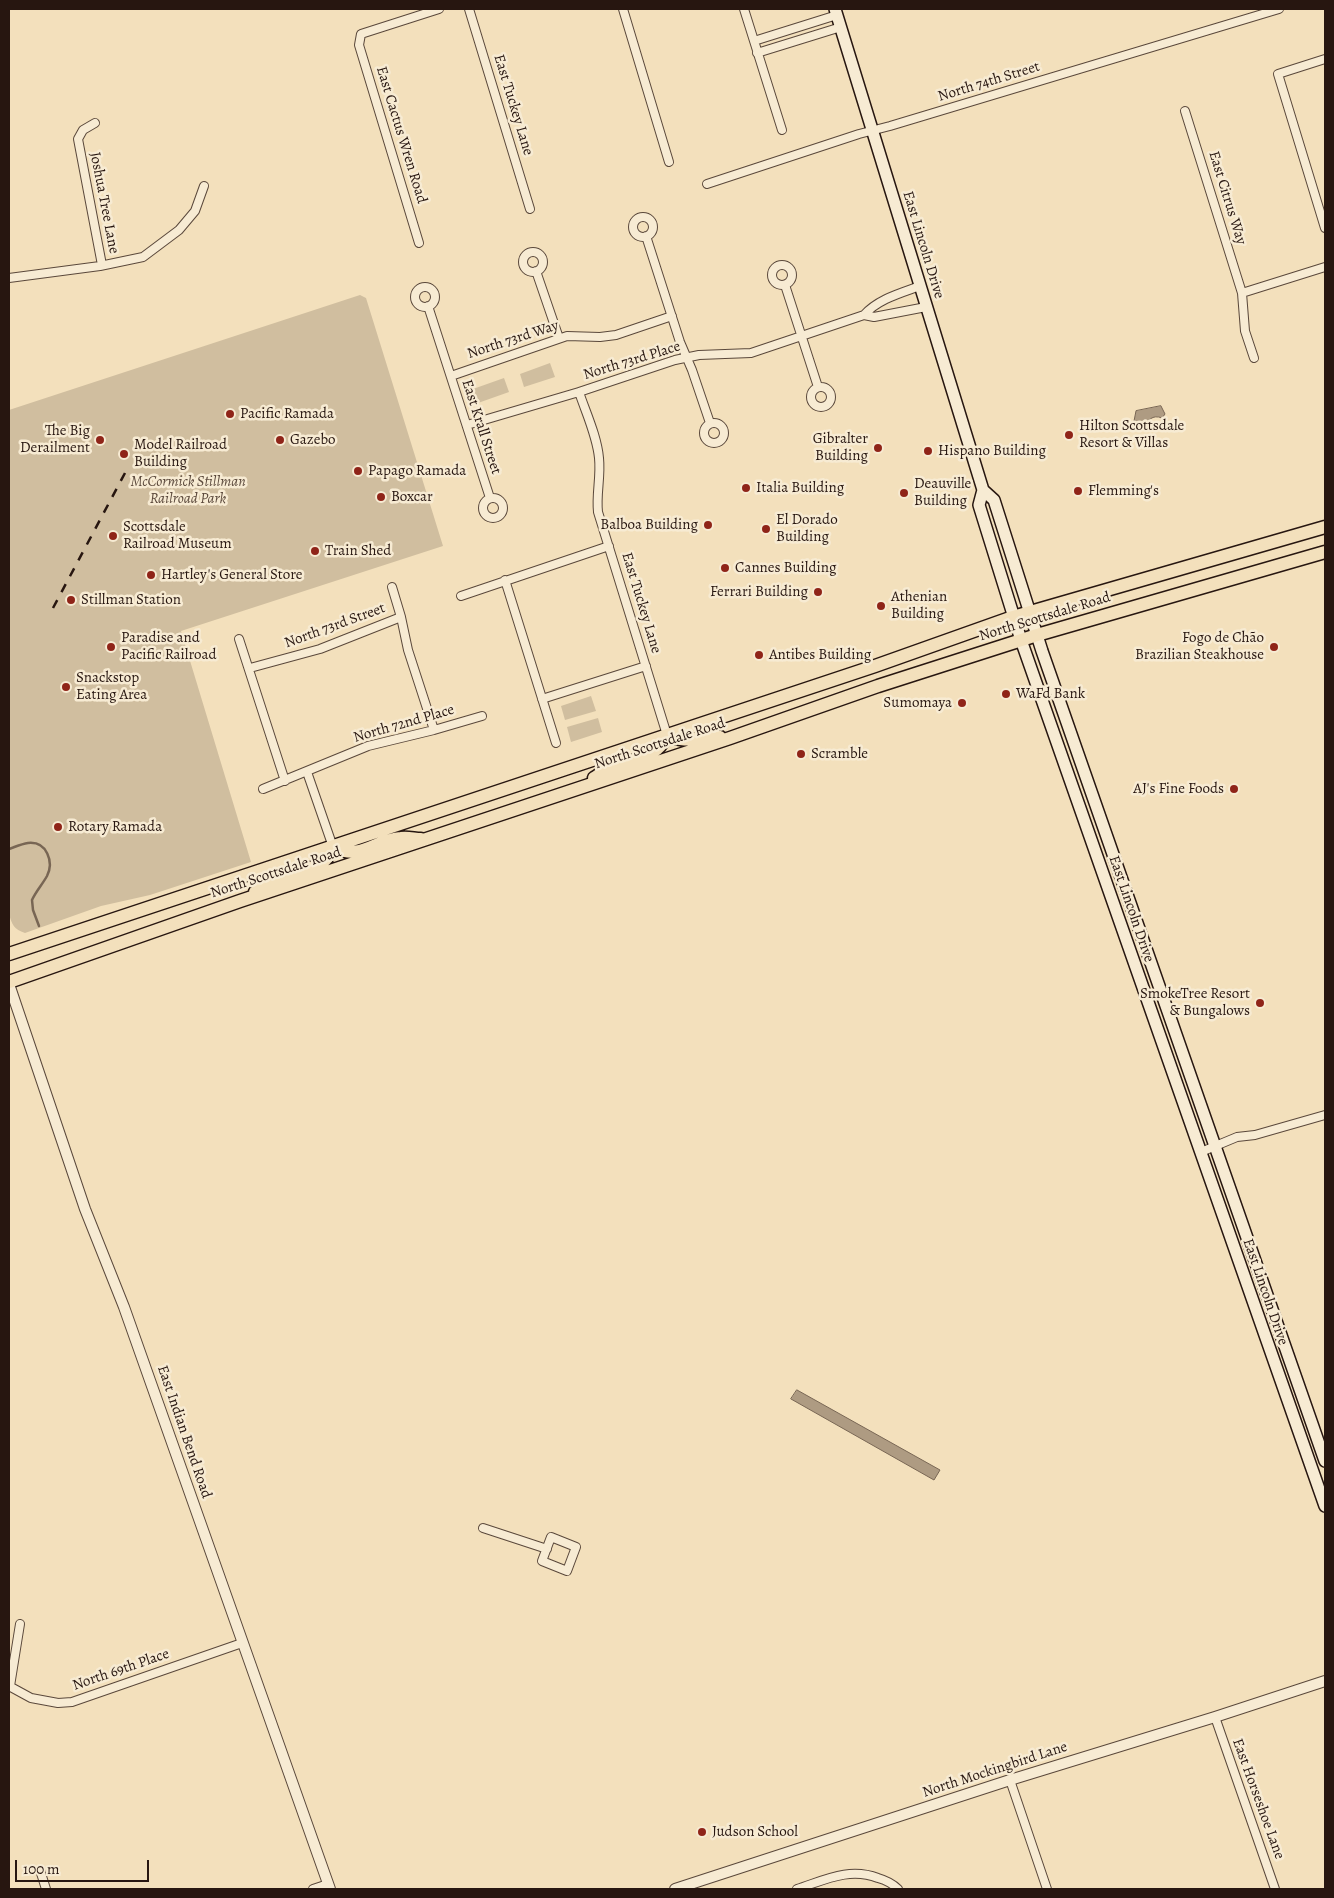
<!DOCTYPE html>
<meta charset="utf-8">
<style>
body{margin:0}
#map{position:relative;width:1334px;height:1898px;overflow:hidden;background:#f3e0bc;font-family:Alegreya,serif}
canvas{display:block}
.frame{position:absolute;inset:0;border:10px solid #271610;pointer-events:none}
.scale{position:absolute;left:15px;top:1860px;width:134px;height:22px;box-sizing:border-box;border:2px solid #271610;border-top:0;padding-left:6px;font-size:15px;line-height:18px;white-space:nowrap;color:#271610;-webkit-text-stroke:4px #f7ebd3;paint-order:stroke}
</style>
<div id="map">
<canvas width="1334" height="1898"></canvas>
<div class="frame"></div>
<div class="scale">100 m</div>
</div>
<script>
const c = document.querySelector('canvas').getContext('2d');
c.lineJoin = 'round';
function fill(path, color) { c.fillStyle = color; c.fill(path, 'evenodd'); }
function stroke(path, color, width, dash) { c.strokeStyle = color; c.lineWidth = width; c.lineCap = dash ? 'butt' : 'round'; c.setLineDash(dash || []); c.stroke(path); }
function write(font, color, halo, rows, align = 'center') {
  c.font = font + ' Alegreya,serif'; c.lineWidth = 5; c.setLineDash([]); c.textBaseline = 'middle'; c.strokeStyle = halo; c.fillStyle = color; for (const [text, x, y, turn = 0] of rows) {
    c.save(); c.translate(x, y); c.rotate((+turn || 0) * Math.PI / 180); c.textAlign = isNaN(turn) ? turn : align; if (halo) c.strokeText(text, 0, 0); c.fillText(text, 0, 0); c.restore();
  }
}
fill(new Path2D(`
 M360,295L366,298L443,546L181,631L251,862L150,895L101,906L25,933C14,929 12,925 9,914V410Z
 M550,363L555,377L524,387L520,374Z
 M504,378L509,392L478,403L473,389Z
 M591,696L596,711L565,720L561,706Z
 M598,718L602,732L571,742L567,727Z`), '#d0be9f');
const water = new Path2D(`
 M1161,406L1165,414L1162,418C1152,414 1149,421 1141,426L1134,421L1136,411Z
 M797,1390L940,1470L934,1480L791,1399Z`);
fill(water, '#ae9b82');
stroke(water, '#786654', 1);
stroke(new Path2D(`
 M9,849C15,847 21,844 28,843C47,841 54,862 47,876C42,885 36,891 32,900L33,910L39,926`), '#786654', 2.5);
const minor = new Path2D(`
 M469,9L530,209
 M623,9L669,162
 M744,9L782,130
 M754,41L837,15
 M757,53L841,27
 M1325,59L1278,74L1325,228
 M1185,111L1242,293L1245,331L1254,358
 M95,123L83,130L78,139L102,265
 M707,184L859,134L890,126L1279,9
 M633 227a10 10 0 1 1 20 0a10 10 0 1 1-20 0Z
 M646,236L680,342L692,370L710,423
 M419,243L359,45L361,34L439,9
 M523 262a10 10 0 1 1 20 0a10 10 0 1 1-20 0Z
 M772 275a10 10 0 1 1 20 0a10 10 0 1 1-20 0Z
 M536,271L559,338
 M9,278L100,266L143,257L179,230L195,211L204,186
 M785,285L818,387
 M415 297a10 10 0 1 1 20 0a10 10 0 1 1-20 0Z
 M1242,293L1325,267
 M428,306L490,498
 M864,315L874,317L926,307
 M451,376L567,336L600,337L616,335L672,316
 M811 397a10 10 0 1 1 20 0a10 10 0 1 1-20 0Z
 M579,392C586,413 597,436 599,458C601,477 596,494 598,512L667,735
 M704 433a10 10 0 1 1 20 0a10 10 0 1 1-20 0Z
 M467,425L579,392L675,360L699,355L751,353L864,315C878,299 901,293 920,286
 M483 508a10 10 0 1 1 20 0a10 10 0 1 1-20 0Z
 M505,580L556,743
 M392,587L401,617L408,650L434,730
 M461,596L609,546
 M239,639L285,781
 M250,668L320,649L401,617
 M542,699L646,666
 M307,772L333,847
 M263,789L368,746L434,730L482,716
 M1201,1152L1237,1137L1255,1135L1325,1115
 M483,1528L547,1549
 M551,1537L576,1547L567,1571L542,1561Z
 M9,1686L31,1698L58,1703L72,1702L242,1643
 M10,1686L20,1624
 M1215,1717L1275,1889
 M1010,1780L1047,1889
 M40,1870L46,1889
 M313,1889L328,1884
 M797,1889C825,1880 849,1867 878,1878C885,1880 893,1884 898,1889`);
const tertiary = new Path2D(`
 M9,984L85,1209L124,1307L330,1889
 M675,1889L1010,1780L1215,1717L1325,1681`);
const secondary = new Path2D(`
 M835,9L983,490L979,505L1021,640L1325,1506
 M983,490L994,500L1042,651L1325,1461`);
const primary = new Path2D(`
 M667,735C690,745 697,735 720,737
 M594,778C599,775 603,771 608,769C630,757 655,762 667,735
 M333,847C363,861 373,840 401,838C408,837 415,839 421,839
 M255,892L269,883L320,865L327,858L333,847
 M9,954L875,666L1013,617L1325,527
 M9,982L240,901L730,738L878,686L1037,635L1325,552`);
stroke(minor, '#5a483b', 10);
stroke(tertiary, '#5a483b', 12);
stroke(secondary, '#271610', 14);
stroke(primary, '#271610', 15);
stroke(minor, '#f7ebd3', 8);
stroke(tertiary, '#f7ebd3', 10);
stroke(secondary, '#f7ebd3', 11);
stroke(primary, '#f3e0bc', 12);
stroke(new Path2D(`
 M53,608L125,473`), '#271610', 2.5, [9, 9]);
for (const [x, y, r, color] of [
 [230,414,5,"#8f2418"],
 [1069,435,5,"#8f2418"],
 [100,440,5,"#8f2418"],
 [280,440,5,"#8f2418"],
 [878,448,5,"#8f2418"],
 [928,451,5,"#8f2418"],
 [124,454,5,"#8f2418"],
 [358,471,5,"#8f2418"],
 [746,488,5,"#8f2418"],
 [1078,491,5,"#8f2418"],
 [904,493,5,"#8f2418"],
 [381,497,5,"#8f2418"],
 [708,525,5,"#8f2418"],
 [766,529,5,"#8f2418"],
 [113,536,5,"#8f2418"],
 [315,551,5,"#8f2418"],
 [725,568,5,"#8f2418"],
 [151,575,5,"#8f2418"],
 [818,592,5,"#8f2418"],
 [71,600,5,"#8f2418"],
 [881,606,5,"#8f2418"],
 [111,647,5,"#8f2418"],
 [1274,647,5,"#8f2418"],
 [759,655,5,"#8f2418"],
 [66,687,5,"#8f2418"],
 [1006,694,5,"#8f2418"],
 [962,703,5,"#8f2418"],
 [801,754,5,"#8f2418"],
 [1234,789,5,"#8f2418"],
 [58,827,5,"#8f2418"],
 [1260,1003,5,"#8f2418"],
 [702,1832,5,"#8f2418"]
]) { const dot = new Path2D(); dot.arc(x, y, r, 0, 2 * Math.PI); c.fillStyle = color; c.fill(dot); stroke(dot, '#f7ebd3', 2); }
write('15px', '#271610', '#f7ebd3', [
 ["North 74th Street",989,82,-17],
 ["East Tuckey Lane",513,105,73],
 ["East Cactus Wren Road",401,135,73],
 ["East Citrus Way",1227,198,73],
 ["Joshua Tree Lane",104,203,79],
 ["East Lincoln Drive",923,245,73],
 ["North 73rd Way",513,340,-18],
 ["North 73rd Place",632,361,-17],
 ["East Krall Street",481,427,72],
 ["East Tuckey Lane",641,603,73],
 ["North Scottsdale Road",1045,617,-17],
 ["North 73rd Street",335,626,-20],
 ["North 72nd Place",404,724,-16],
 ["North Scottsdale Road",660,744,-18],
 ["North Scottsdale Road",276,873,-18],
 ["East Lincoln Drive",1131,909,71],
 ["East Lincoln Drive",1265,1292,71],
 ["East Indian Bend Road",184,1432,71],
 ["North 69th Place",121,1670,-19],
 ["North Mockingbird Lane",995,1770,-18],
 ["East Horseshoe Lane",1258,1799,70]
]);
write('15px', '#271610', '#f7ebd3', [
 ["Pacific Ramada",240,414],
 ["Hilton Scottsdale",1079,426],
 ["Resort & Villas",1079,443],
 ["The Big",90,431,"right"],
 ["Derailment",90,448,"right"],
 ["Gibralter",868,439,"right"],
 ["Building",868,456,"right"],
 ["Gazebo",290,440],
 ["Model Railroad",134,445],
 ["Building",134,462],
 ["Hispano Building",938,451],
 ["Papago Ramada",368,471],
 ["Deauville",914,484],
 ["Building",914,501],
 ["Italia Building",756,488],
 ["Flemming's",1088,491],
 ["Boxcar",391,497],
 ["El Dorado",776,520],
 ["Building",776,537],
 ["Balboa Building",698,525,"right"],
 ["Scottsdale",123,527],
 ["Railroad Museum",123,544],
 ["Train Shed",325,551],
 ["Cannes Building",735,568],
 ["Hartley's General Store",161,575],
 ["Ferrari Building",808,592,"right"],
 ["Athenian",891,597],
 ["Building",891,614],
 ["Stillman Station",81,600],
 ["Paradise and",121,638],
 ["Pacific Railroad",121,655],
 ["Fogo de Chão",1264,638,"right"],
 ["Brazilian Steakhouse",1264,655,"right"],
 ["Antibes Building",769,655],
 ["Snackstop",76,678],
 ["Eating Area",76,695],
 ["WaFd Bank",1016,694],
 ["Sumomaya",952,703,"right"],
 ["Scramble",811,754],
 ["AJ's Fine Foods",1224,789,"right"],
 ["Rotary Ramada",68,827],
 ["SmokeTree Resort",1250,994,"right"],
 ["& Bungalows",1250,1011,"right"],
 ["Judson School",712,1832]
], 'left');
write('italic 15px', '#5a483b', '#f7ebd3', [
 ["McCormick Stillman",188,482],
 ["Railroad Park",188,499]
]);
</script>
